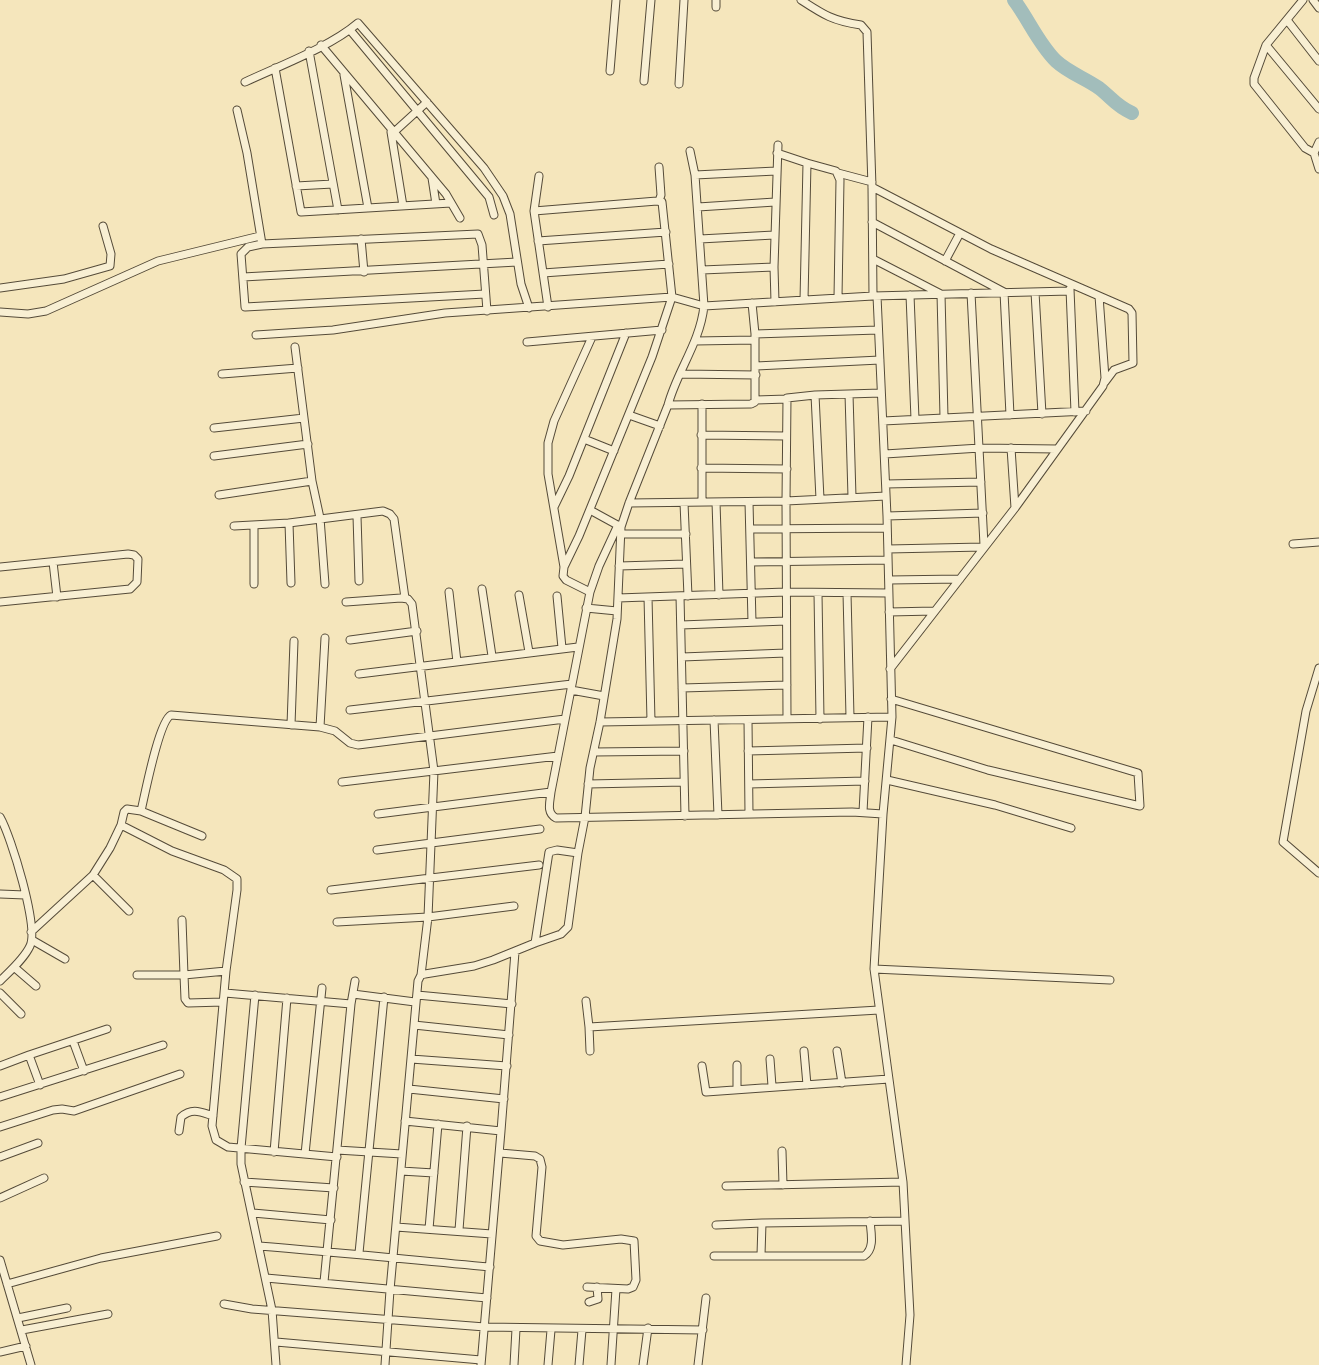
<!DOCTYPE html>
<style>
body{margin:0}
canvas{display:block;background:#f5e6bc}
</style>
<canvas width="1319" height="1365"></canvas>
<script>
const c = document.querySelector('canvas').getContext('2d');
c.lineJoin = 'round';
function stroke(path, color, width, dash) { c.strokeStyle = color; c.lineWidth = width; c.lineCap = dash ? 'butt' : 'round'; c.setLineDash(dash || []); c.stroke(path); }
stroke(new Path2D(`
 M1014,0C1029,20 1038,43 1056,61C1069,73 1085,78 1099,88C1112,98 1116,106 1132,113`), '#a2bdbb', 14);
const street = new Path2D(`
 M801,0C824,15 833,21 861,25L867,32L872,187L873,296L1070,291
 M1303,0L1266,45L1319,109
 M1313,0L1319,8
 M716,7V0
 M1287,20L1319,61
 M350,30L489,197L494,215
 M321,45L446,194L460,218
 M1266,45L1254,78V84L1305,148L1314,153
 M309,51L338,210
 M275,68L301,212L451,203
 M610,71L616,0
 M344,75L368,208
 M644,81L651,0
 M245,82C279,66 330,47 358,23L484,168L503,196L510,214L521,284L529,308
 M679,84L684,0
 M237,110L247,153L262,244L478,234L482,245L487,311
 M391,132L403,206
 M393,133L427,102
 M1319,142L1314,153L1319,169
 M690,151L695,175L704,306L873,296
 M777,153L807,163
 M838,173L872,182
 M695,175L776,171
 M539,176L534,211L548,307
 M432,178L436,204
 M296,186L333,184
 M872,187L991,249L1129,309L1132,313L1133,363L1114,370L1105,382
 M659,201L661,195L659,167
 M698,207L775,202
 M534,211L657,201L662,202L672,297L652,357L579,536L564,567
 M872,222L1004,292L1010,415
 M361,239L364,272
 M700,239L774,235
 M538,241L666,232
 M262,244L248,247L241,254L245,307L485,294
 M873,259L941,294L944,417
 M945,261L960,233
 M702,270L774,267
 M543,273L669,264
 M243,277L517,262
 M0,288L64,279L110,266L111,254L103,226
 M1070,289L1075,412
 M1035,292L1042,414
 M971,293L984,545
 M910,295L915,419
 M877,296L887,516L892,717L883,814L874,969L903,1182L910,1315L906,1365
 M804,300L807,163L836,171L840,180L838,297
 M775,302L774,267L778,145
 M0,312L28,314L46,311L158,261L260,236
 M755,334L878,330
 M256,335L333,330L445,313L672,297L704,306C700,343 677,371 668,405L629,503L621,527L617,619L600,722L590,768L585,817L578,853L568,927L561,934L535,943L493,960L474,966L425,974L421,975L418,981L390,1290L385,1365
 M695,341L755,340
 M527,342L662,330
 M295,347L312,481L320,518L325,584
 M756,366L880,360
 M222,374L298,368
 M682,374L756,375
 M849,394L852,497
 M815,395L820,499
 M756,400L787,399
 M702,404V502
 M668,405L751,404L755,402V334L752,303
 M629,415L660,426
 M883,421L1086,411
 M214,428L304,418
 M701,435L786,436
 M584,439L614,451
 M1011,448L1015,508
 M885,454L980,448L1057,449
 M214,456L308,444
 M701,468L787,469
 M886,484L981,482
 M219,495L312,481
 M716,502L719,595
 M749,502L752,622
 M629,503L786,501L787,398L815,395L881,393
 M684,503L688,596
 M554,507L569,476L626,333
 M590,510L621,527
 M357,516L359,581
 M887,516L983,513
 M618,525L599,566L590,592L551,792C550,802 546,813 556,818L852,812L883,814
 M234,526L289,523
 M254,526V584
 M750,529L887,528
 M621,534H686
 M1293,544L1319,542
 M888,549L983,547
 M53,562L57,597
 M751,562L888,560
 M619,566L686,564
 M0,567L128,554L134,555L138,559L137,582L130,589L0,602
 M889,580L960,579
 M291,583L289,523L383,511L390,514L394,519L405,598
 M482,589L492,656
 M449,592L457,662
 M590,592L566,580L563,576L564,567L548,474V443L554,421L592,337
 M818,593L820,719
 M847,593L850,717
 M519,595L529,652
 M557,596L562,648
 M680,596L685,816
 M648,597L651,721
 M618,598L786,592L888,593
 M346,602L401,598L408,599L412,604L434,771L428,917L421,975
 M586,608L617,611
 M889,612L934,611
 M681,625L786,621
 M350,640L417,631
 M682,657L786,653
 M1319,668L1306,711L1283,842L1319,873
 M890,669L1015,508L1103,386L1105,378L1099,296
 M359,674L578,647
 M682,688L787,685
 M571,690L604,696
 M350,710L572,684
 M787,719L786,501L886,496
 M714,720L718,815
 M748,720L749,814
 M600,722L892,717
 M291,725L294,641
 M320,727L325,638
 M891,740L988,770L1140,806L1138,773L891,699
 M748,751L867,748
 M594,752L684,751
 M887,780L995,805L1071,828
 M342,782L558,756
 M588,784L684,782
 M749,784L865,781
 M141,811C145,794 159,721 171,715L320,727L335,731L350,743L358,745L565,719
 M863,812L868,717
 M378,814L551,792
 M0,817C11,836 39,927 30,946C24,959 10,971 0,981
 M121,825L172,851L224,870L237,879V890L226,971
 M377,850L540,829
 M93,875L129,911
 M331,890L539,865
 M0,894L25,895
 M182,920L184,975L226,971L212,1126L216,1140L228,1147L337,1157
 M337,922L428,917L514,906
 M31,932L93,875L110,848L121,825L124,812L127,809L141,811L202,836
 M32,940L65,959
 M535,943L549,852L557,850L578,853
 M14,967L36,986
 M874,969L1110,980
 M137,975H184L185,999L188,1003L223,1002
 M0,993L21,1014
 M225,993L351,1004
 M353,994L415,1002
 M255,995L241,1148V1164L272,1310L276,1365
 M417,995L512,1004
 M586,1001L589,1027L879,1010
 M414,1025L509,1035
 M589,1027L590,1051
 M73,1041L84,1071
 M804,1051L807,1085
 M837,1051L842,1083
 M411,1059L507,1066
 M770,1059L772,1086
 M737,1065V1089
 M0,1066L29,1055
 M702,1066L706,1092L889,1079
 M40,1085L29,1055L107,1029
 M409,1089L504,1099
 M0,1097L163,1045
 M405,1121L501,1131L481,1365
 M0,1127L53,1110L62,1109L74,1111L180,1074
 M179,1131L181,1117C192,1107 201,1112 213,1116
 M501,1131L515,952
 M337,1150L402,1154
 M782,1151L783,1185
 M274,1152L287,998
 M500,1153L535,1156L540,1159L542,1167L536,1236L540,1241L563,1245L621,1239L634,1241L636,1280L633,1287L628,1289L587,1287
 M305,1154L322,988
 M0,1157L38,1143
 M401,1171L434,1173
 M244,1182L334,1188
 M726,1186L903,1182
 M0,1198L44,1178
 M253,1213L331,1220
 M716,1225L762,1223L905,1221
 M396,1227L492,1234
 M429,1229L438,1124
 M459,1230L467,1126
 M259,1246C336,1252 412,1260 490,1267
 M359,1253L384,997
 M761,1255L762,1223
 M714,1256H864C875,1249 871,1233 870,1221
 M0,1260L31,1365
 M266,1278L487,1298
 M324,1282L351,1004L355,981
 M7,1284L101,1258L217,1236
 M589,1302L598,1299L597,1287
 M224,1304L252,1309L485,1327L703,1330
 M18,1318L67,1308
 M22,1330L108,1314
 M276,1342L481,1360
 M0,1352L26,1346
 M514,1365L516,1329
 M548,1365L551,1330
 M579,1365L582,1330
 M611,1365L616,1289
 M643,1365L648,1328
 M698,1365L706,1298`);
stroke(street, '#554b39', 9);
stroke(street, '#f8efd3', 7);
</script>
